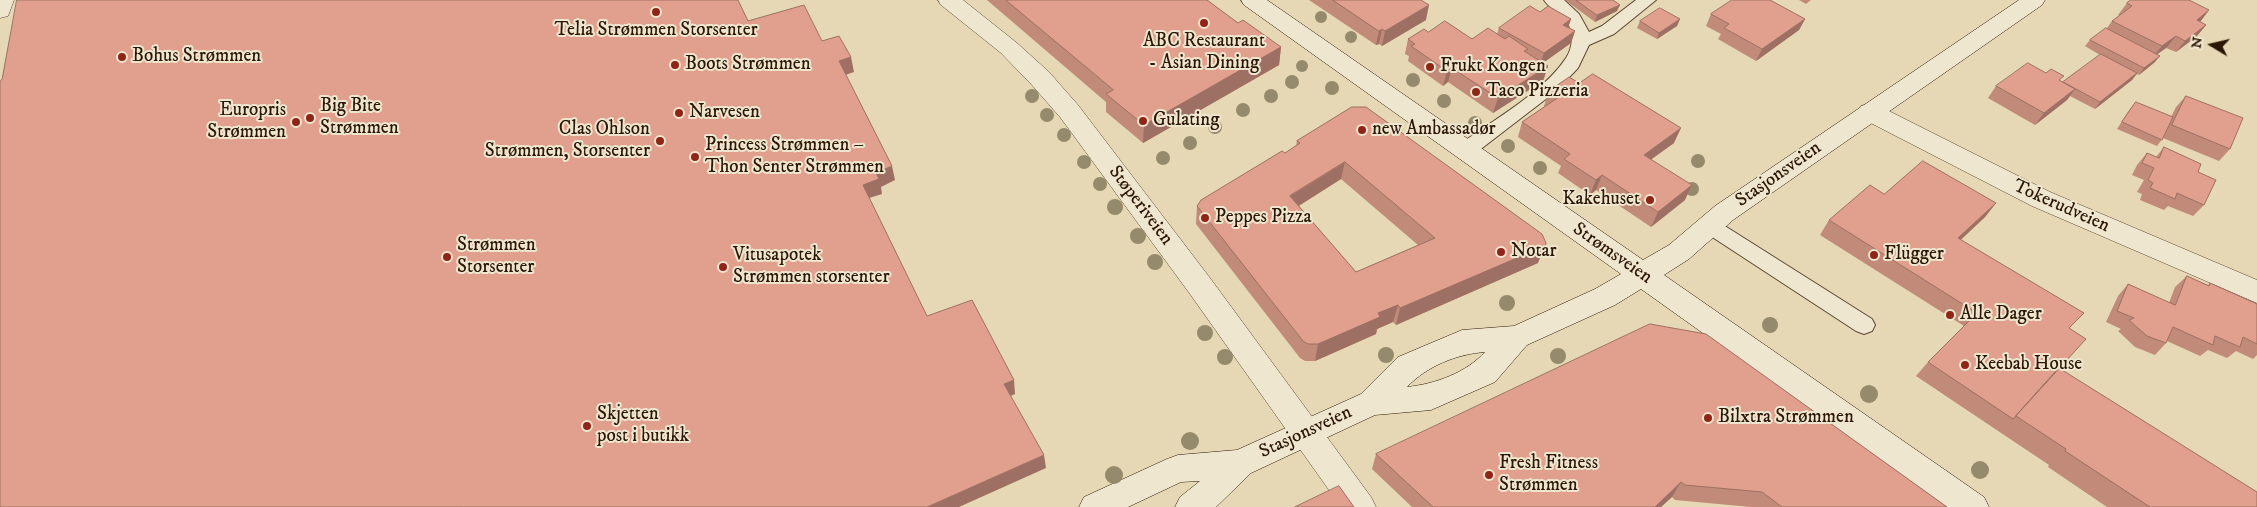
<!DOCTYPE html>
<meta charset="utf-8">
<style>
body{margin:0}
#map{position:relative;width:2257px;height:507px;overflow:hidden;background:#e6d8b5;font-family:"IM FELL DW Pica",serif}
canvas{display:block}
.north{position:absolute;left:2187px;top:20px;width:50px;height:50px;-webkit-text-stroke:4px #efe6cf;paint-order:stroke;rotate:279deg;font-size:14px;font-weight:700;line-height:20px;text-align:center;color:#2b1704}
.north::after{content:'';display:block;margin:auto;width:18px;height:22px;background:#2b1704;clip-path:polygon(50% 0,100% 100%,50% 72%,0 100%)}
</style>
<div id="map">
<canvas width="2257" height="507"></canvas>
<div class="north">N</div>
</div>
<script>
const c = document.querySelector('canvas').getContext('2d');
c.lineJoin = 'round';
function stroke(path, color, width, dash) { c.strokeStyle = color; c.lineWidth = width; c.lineCap = dash ? 'butt' : 'round'; c.setLineDash(dash || []); c.stroke(path); }
function fill(path, color) { c.fillStyle = color; c.fill(path, 'evenodd'); }
function write(font, color, halo, rows, align = 'center') {
  c.font = font + ' "IM FELL DW Pica",serif'; c.lineWidth = 4; c.setLineDash([]); c.textBaseline = 'middle'; c.strokeStyle = halo; c.fillStyle = color; for (const [text, x, y, turn = 0] of rows) {
    c.save(); c.translate(x, y); c.rotate((+turn || 0) * Math.PI / 180); c.textAlign = isNaN(turn) ? turn : align; if (halo) c.strokeText(text, 0, 0); c.fillText(text, 0, 0); c.restore();
  }
}
const service = new Path2D(`
 M1544,0H1564L1579,14L1589,32L1602,26L1636,0H1656L1614,34L1589,45L1578,68L1555,92L1473,155L1466,157L1459,155L1456,150L1459,145C1493,120 1543,93 1566,58C1572,49 1573,38 1570,28C1566,15 1551,11 1544,0Z
 M1710,218L1717,221L1872,319L1875,325L1872,331L1864,334L1856,331L1703,231L1700,226L1703,221Z`);
const minor = new Path2D(`
 M0,0H14L8,16L0,18Z
 M938,0H963L1017,43L1049,72L1078,105L1210,278L1371,497L1376,507H1341L1190,294L1060,117L1031,84L1001,53L941,5Z
 M1870,104L1879,106L2050,192L2257,280V303L2032,206L1861,118L1858,112L1861,106Z`);
const secondary = new Path2D(`
 M1241,0H1267L1643,260L1669,245L1715,206L2019,0H2045L2042,5L1733,220L1689,259L1664,275L1984,497L1989,507H1947L1641,289L1615,305L1527,345L1495,382L1431,410L1375,415L1251,473L1216,507H1175L1180,497L1200,481L1181,482L1128,507H1079L1084,497L1167,459L1178,455L1237,450L1361,394L1398,357L1462,330L1514,326L1595,289L1621,274L1244,5ZM1485,352C1466,373 1435,384 1407,387C1427,366 1457,354 1485,352Z`);
stroke(service, '#5a4730', 2);
stroke(minor, '#5a4730', 1);
stroke(secondary, '#2b1704', 1);
fill(service, '#efe6cf');
fill(minor, '#efe6cf');
fill(secondary, '#efe6cf');
c.fillStyle = '#958a6b';
for (const [x, y, r] of [
 [1321,17,6],
 [1351,37,6],
 [1302,66,6],
 [1413,80,7],
 [1292,82,7],
 [1332,88,7],
 [1032,96,7],
 [1271,96,7],
 [1444,101,7],
 [1243,110,7],
 [1047,115,7],
 [1475,123,7],
 [1215,127,7],
 [1064,135,7],
 [1190,143,7],
 [1508,146,7],
 [1163,158,7],
 [1698,161,7],
 [1084,162,7],
 [1540,168,7],
 [1100,184,7],
 [1692,189,7],
 [1115,207,8],
 [1138,236,8],
 [1155,262,8],
 [1507,303,8],
 [1770,325,8],
 [1205,333,8],
 [1386,355,8],
 [1558,356,8],
 [1225,357,8],
 [1869,394,9],
 [1190,441,9],
 [1980,470,9],
 [1114,475,9]
]) { c.beginPath(); c.arc(x, y, r, 0, 2 * Math.PI); c.fill(); }
fill(new Path2D(`
 M987,0H1207L1238,23L1281,47L1279,65L1143,143L1106,112V102Z
 M1309,0H1421L1426,20L1382,46L1379,44L1376,45Z
 M1565,0H1613L1617,11L1595,22Z
 M1799,0H1811L1806,4Z
 M2127,3L2209,10L2200,22L2206,25L2197,36L2176,52L2166,48L2157,54L2155,62L2139,75L2137,74L2132,80L2095,109L2070,96L2067,100L2035,125L1988,98L1996,86L2060,81L2063,82L2100,55L2085,46L2090,40L2107,28L2112,21L2120,15H2118Z
 M1540,12L1571,19L1568,27L1575,31L1571,43L1543,63L1548,66L1543,81L1493,113L1448,82L1443,86L1408,61L1409,56L1405,54L1408,39L1428,32L1472,39L1497,34L1499,28Z
 M1711,14L1805,19L1799,30L1756,61L1718,39L1721,34L1706,26Z
 M1680,19L1677,26L1657,39L1637,28L1640,21Z
 M1549,91L1674,143L1651,159L1685,200L1651,227L1596,190L1590,195L1558,173L1561,166L1518,137L1522,122L1545,106H1544Z
 M2186,96L2230,149L2219,161L2163,138L2157,146L2117,129L2130,109L2136,102L2171,117L2176,107Z
 M1352,107L1538,263L1396,325L1393,322L1377,329L1376,334L1315,361H1305L1300,358L1196,224L1197,206L1285,153L1296,146L1297,141ZM1341,179L1418,245L1356,272L1299,206Z
 M2164,147L2198,172L2204,205L2193,216L2168,206L2164,210L2140,200L2142,194L2137,192L2144,180L2132,175L2137,165L2147,153L2156,157Z
 M1884,194L1996,203L1985,217L1961,240L2069,328L2059,368L2257,507H2107L2048,467L2049,465L1916,376L1928,362L1964,326L1820,235L1829,220Z
 M2187,276L2208,285L2210,283L2257,304V355L2253,359L2236,351L2227,358L2208,350L2200,356L2167,341L2166,343L2155,355L2135,347L2118,331L2121,329L2106,322L2118,296L2128,284L2169,303L2175,287Z
 M1376,454L1947,507H1751L1675,500L1672,497L1661,507H1412L1372,469Z`), '#c18a79');
fill(new Path2D(`
 M1429,5L1426,20L1382,46L1385,31Z
 M1620,5L1617,11L1595,22L1597,15Z
 M2209,10L2200,22L2197,20Z
 M1571,19L1567,31L1563,25Z
 M1680,19L1677,26L1657,39L1659,33Z
 M1805,19L1799,30L1756,61L1762,49Z
 M2206,25L2197,36L2176,52L2185,41Z
 M1382,29L1379,44L1376,45L1379,31Z
 M1575,31L1571,43L1540,65L1544,53Z
 M2176,36L2166,48L2152,58L2162,46Z
 M1281,47L1279,65L1143,143L1144,125Z
 M2160,56L2155,62L2139,75L2144,68Z
 M851,57L854,72L842,76L839,61Z
 M1548,66L1543,81L1493,113L1498,98Z
 M1452,68L1448,82L1443,86L1447,71Z
 M2137,73L2132,80L2095,109L2100,102Z
 M2075,89L2067,100L2035,125L2044,113Z
 M1681,128L1674,143L1638,169L1644,155Z
 M1345,162L1341,179L1287,213L1290,196Z
 M892,166L895,180L881,187L882,194L866,199L863,185L876,173Z
 M1602,175L1596,190L1590,195L1596,180Z
 M1692,185L1685,200L1651,227L1658,212Z
 M1996,203L1985,217L1947,252L1958,238Z
 M1546,243L1538,263L1396,325L1400,308Z
 M1398,305L1393,322L1377,329L1376,334L1315,361L1318,344L1378,313Z
 M1014,380L1015,394L1006,398L1004,384Z
 M1044,455L1046,468L959,507H927Z
 M1681,482L1672,497L1661,507H1655Z`), '#9d7063');
const building = new Path2D(`
 M17,0H738L748,21L804,5L822,41L839,36L851,57L839,61L892,166L876,173L879,179L863,185L927,316L972,300L1014,380L1004,384L1044,455L927,507H0V82L2,79Z
 M1006,0H1207L1238,23L1243,20L1281,47L1144,125L1106,94L1113,90Z
 M1333,0H1421L1429,5L1385,31L1382,29L1379,31Z
 M1576,0H1613L1620,5L1597,15Z
 M1732,0H1770L1805,19L1762,49L1724,28L1729,24L1711,14Z
 M2131,0H2189L2209,10L2197,20L2206,25L2185,41L2176,36L2162,46L2112,21L2132,6L2127,3Z
 M1530,6L1540,12L1548,6L1571,19L1563,25L1575,31L1544,53L1499,28Z
 M1660,8L1680,19L1659,33L1640,21Z
 M1445,21L1472,39L1488,28L1505,39L1509,36L1528,49L1524,51L1548,66L1498,98L1452,68L1447,71L1411,46L1415,44L1408,39L1424,29L1428,32Z
 M2106,28L2160,56L2144,68L2090,40Z
 M2101,54L2137,73L2100,102L2063,82Z
 M2028,63L2046,73L2051,69L2064,76L2059,80L2075,89L2044,113L1996,86Z
 M1593,74L1681,128L1644,155L1692,185L1658,212L1602,175L1596,180L1564,159L1570,154L1522,122L1559,97L1549,91L1569,77L1579,83Z
 M2186,96L2243,118L2230,149L2172,125Z
 M2136,102L2173,117L2162,140L2122,122Z
 M1352,107H1366L1542,234L1546,243L1545,246L1400,308L1398,305L1378,313L1380,317L1318,344H1308L1303,341L1197,206L1201,200L1282,151L1285,153L1300,143L1297,141ZM1345,162L1435,238L1356,272L1290,196Z
 M2164,147L2201,164L2198,172L2216,180L2204,205L2177,193L2175,199L2150,188L2153,183L2148,180L2154,168L2142,163L2147,153L2159,158Z
 M1923,161L1996,203L1958,238L2084,313L2069,328L2086,339L2013,419L1928,362L1977,313L1829,220L1870,185L1884,194Z
 M2187,276L2209,286L2210,283L2257,304V344L2243,337L2240,347L2215,336L2213,345L2173,327L2166,343L2147,336L2129,320L2134,318L2117,311L2128,284L2175,305Z
 M1650,324L1706,334L1947,507H1782L1762,492L1685,485L1681,482L1655,507H1433L1376,454Z
 M2059,368L2257,492V507H2150L2065,451L2066,449L2016,416Z
 M1339,486L1354,507H1295Z`);
fill(building, '#e0a08d');
stroke(building, '#9d7063', 1);
for (const [x, y, r, color] of [
 [656,12,5,"#8f2418"],
 [1204,23,5,"#8f2418"],
 [122,57,5,"#8f2418"],
 [675,65,5,"#8f2418"],
 [1430,67,5,"#8f2418"],
 [1476,92,5,"#8f2418"],
 [679,113,5,"#8f2418"],
 [310,118,5,"#8f2418"],
 [1143,121,5,"#8f2418"],
 [296,122,5,"#8f2418"],
 [1362,130,5,"#8f2418"],
 [660,141,5,"#8f2418"],
 [695,157,5,"#8f2418"],
 [1650,200,5,"#8f2418"],
 [1205,218,5,"#8f2418"],
 [1501,252,5,"#8f2418"],
 [1874,255,5,"#8f2418"],
 [447,257,5,"#8f2418"],
 [723,267,5,"#8f2418"],
 [1950,315,5,"#8f2418"],
 [1965,365,5,"#8f2418"],
 [1708,418,5,"#8f2418"],
 [587,426,5,"#8f2418"],
 [1489,475,5,"#8f2418"]
]) { const dot = new Path2D(); dot.arc(x, y, r, 0, 2 * Math.PI); c.fillStyle = color; c.fill(dot); stroke(dot, '#efe6cf', 2); }
write('19px', '#2b1704', '#efe6cf', [
 ["Telia Strømmen Storsenter",656,31,"center"],
 ["ABC Restaurant",1204,42,"center"],
 ["- Asian Dining",1204,64,"center"],
 ["Bohus Strømmen",132,57],
 ["Boots Strømmen",685,65],
 ["Frukt Kongen",1440,67],
 ["Taco Pizzeria",1486,92],
 ["Big Bite",320,107],
 ["Strømmen",320,129],
 ["Europris",286,111,"right"],
 ["Strømmen",286,133,"right"],
 ["Narvesen",689,113],
 ["Gulating",1153,121],
 ["Clas Ohlson",650,130,"right"],
 ["Strømmen, Storsenter",650,152,"right"],
 ["new Ambassadør",1372,130],
 ["Princess Strømmen –",705,146],
 ["Thon Senter Strømmen",705,168],
 ["Kakehuset",1640,200,"right"],
 ["Peppes Pizza",1215,218],
 ["Strømmen",457,246],
 ["Storsenter",457,268],
 ["Notar",1511,252],
 ["Flügger",1884,255],
 ["Vitusapotek",733,256],
 ["Strømmen storsenter",733,278],
 ["Alle Dager",1960,315],
 ["Keebab House",1975,365],
 ["Skjetten",597,415],
 ["post i butikk",597,437],
 ["Bilxtra Strømmen",1718,418],
 ["Fresh Fitness",1499,464],
 ["Strømmen",1499,486]
], 'left');
write('19px', '#2b1704', '#efe6cf', [
 ["Stasjonsveien",1779,175,-35],
 ["Støperiveien",1140,206,53],
 ["Tokerudveien",2061,207,24],
 ["Strømsveien",1612,254,35],
 ["Stasjonsveien",1306,433,-25]
]);
</script>
